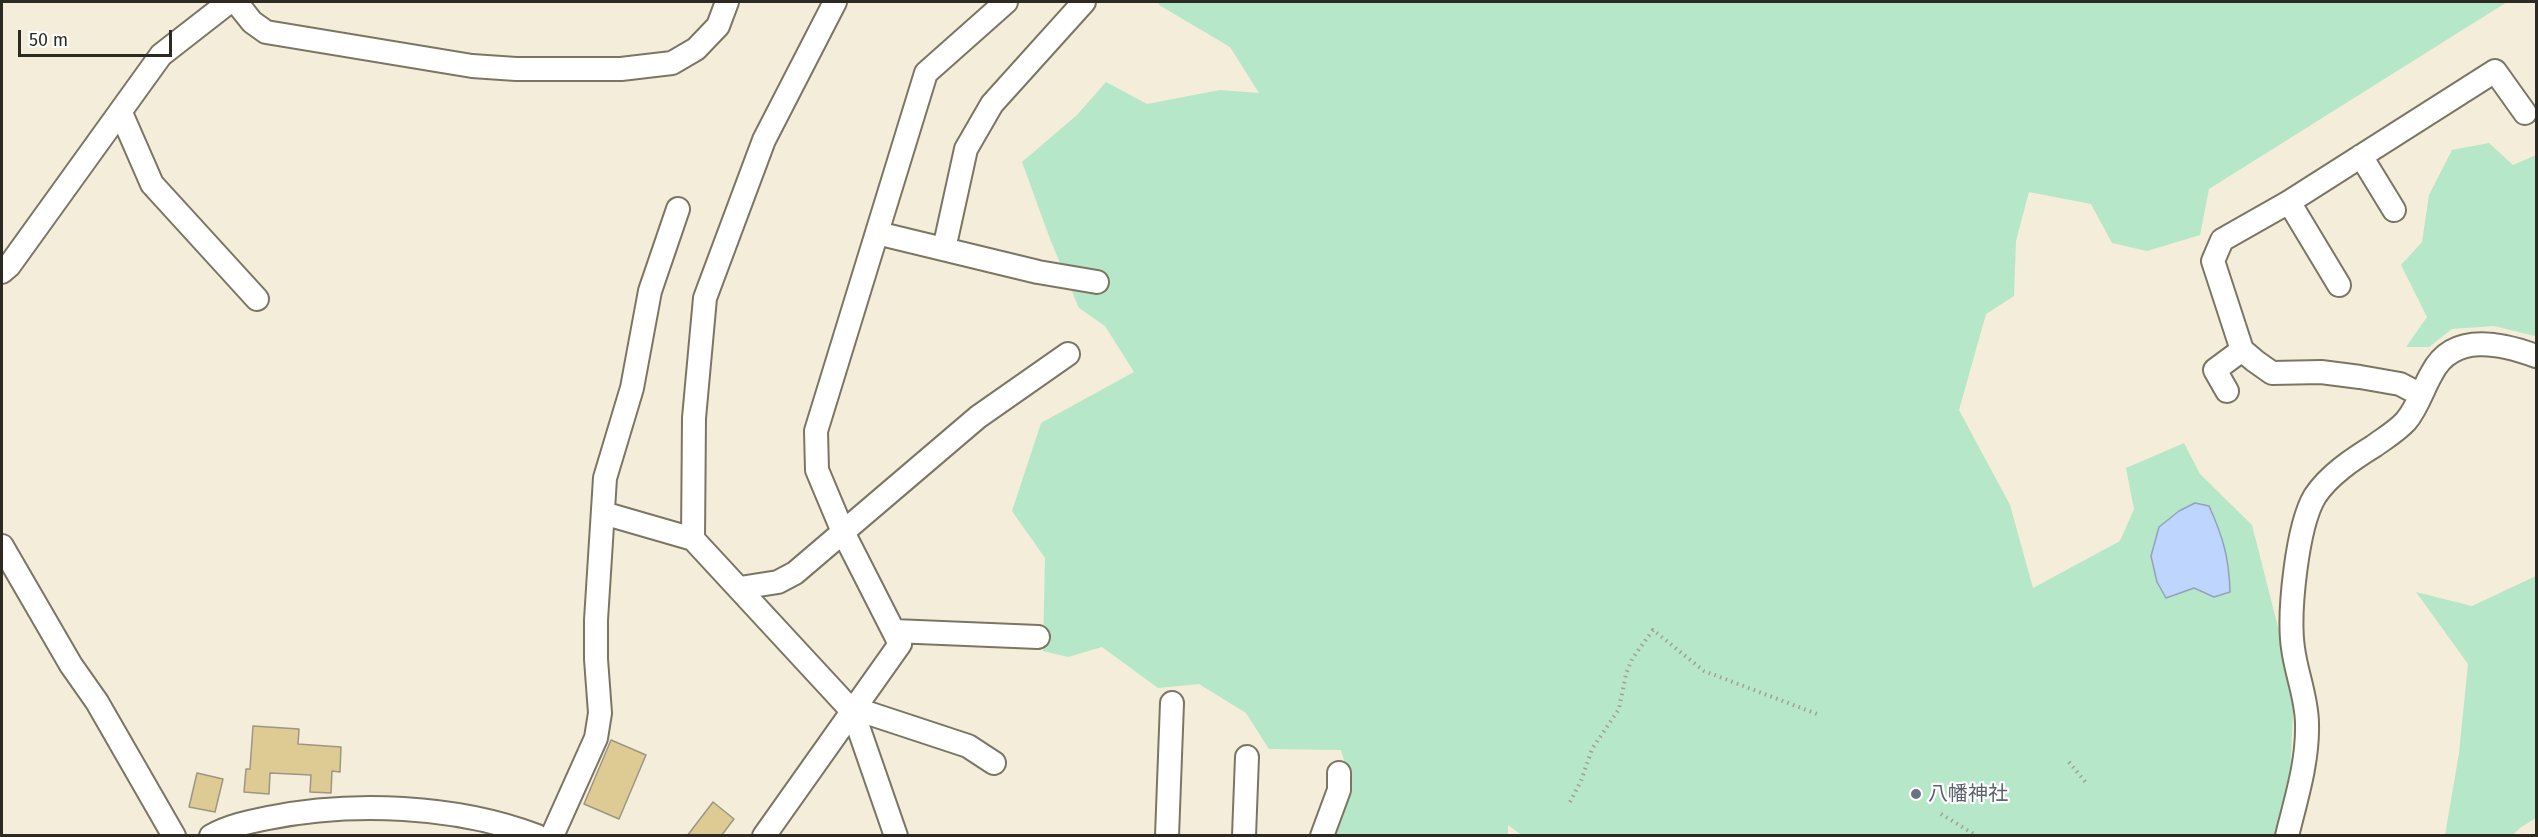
<!DOCTYPE html>
<meta charset="utf-8">
<style>
body{margin:0}
#map{position:relative;width:2538px;height:837px;overflow:hidden;background:#f3edd9;font-family:"Fira Sans",sans-serif}
canvas{display:block}
.frame{position:absolute;inset:0;border:3px solid #2c2a22;pointer-events:none}
.scale{position:absolute;left:18px;top:30px;width:154px;height:27px;box-sizing:border-box;border:3px solid #2c2a22;border-top:0;padding-left:8px;font-size:18px;line-height:21px;white-space:nowrap;color:#2c2a22;-webkit-text-stroke:4px #fff;paint-order:stroke}
</style>
<div id="map">
<canvas width="2538" height="837"></canvas>
<div class="frame"></div>
<div class="scale">50 m</div>
</div>
<script>
const c = document.querySelector('canvas').getContext('2d');
c.lineJoin = 'round';
function fill(path, color) { c.fillStyle = color; c.fill(path, 'evenodd'); }
function stroke(path, color, width, dash) { c.strokeStyle = color; c.lineWidth = width; c.lineCap = dash ? 'butt' : 'round'; c.setLineDash(dash || []); c.stroke(path); }
function write(font, color, halo, rows, align = 'center') {
  c.font = font + ' "Fira Sans","Noto Sans JP",sans-serif'; c.lineWidth = 4.5; c.setLineDash([]); c.textBaseline = 'middle'; c.strokeStyle = halo; c.fillStyle = color; for (const [text, x, y, turn = 0] of rows) {
    c.save(); c.translate(x, y); c.rotate((+turn || 0) * Math.PI / 180); c.textAlign = isNaN(turn) ? turn : align; if (halo) c.strokeText(text, 0, 0); c.fillText(text, 0, 0); c.restore();
  }
}
fill(new Path2D(`
 M1158,2H2507L2209,189L2200,235L2147,251L2112,243L2091,204L2029,192L2016,241L2014,296L1986,314L1959,410L2010,505L2033,588L2120,541L2134,509L2126,468L2184,443L2200,474L2252,525L2280,635L2294,694L2290,775L2277,835L1523,836L1508,825V835H1327L1350,781L1341,750L1269,749L1246,713L1199,684L1158,688L1102,647L1068,657L1043,651L1045,558L1012,511L1041,423L1134,372L1105,326L1079,308L1050,239L1022,162L1077,115L1106,82L1147,104L1220,90L1259,93L1230,47L1159,5Z
 M2489,143L2513,165L2536,155L2535,336L2494,326L2452,329L2429,347H2406L2427,317L2401,265L2422,242L2429,195L2452,150Z
 M2536,576V818L2520,828L2513,835H2445L2459,753L2468,664L2416,592L2472,606Z`), '#b6e7c8');
const water = new Path2D(`
 M2195,503L2209,506C2223,537 2229,557 2230,592L2214,597L2194,588L2166,598L2157,582L2151,556L2159,527L2179,511Z`);
fill(water, '#bed6fd');
stroke(water, '#92a2bb', 1.5);
const building = new Path2D(`
 M253,726L299,729L298,744L341,747L340,772L332,771L331,793L310,792L311,775L270,773L269,794L244,792L246,769H250Z
 M611,740L646,755L619,819L584,804Z
 M197,773L223,779L215,812L189,807Z
 M713,802L734,819L721,836H687Z`);
fill(building, '#decb94');
stroke(building, '#9c9684', 1.5);
const minor = new Path2D(`
 M236,2L252,22L266,32L472,66L516,69H621L672,63L696,49L718,26L727,2
 M121,113L152,184L257,299
 M2361,156L2394,210
 M2289,202L2339,285
 M877,233L1038,272L1097,282
 M944,249L966,149L992,104L1084,2
 M2,272L9,266L161,55L229,2
 M2227,391L2215,370L2242,350
 M2421,395L2400,384L2360,377L2321,372L2272,373L2255,361L2242,350L2213,261L2222,240L2289,202L2495,71L2525,113
 M603,513L693,539L853,712L896,836
 M693,539L694,418L705,298L764,140L835,2
 M2,546L71,665L97,702L174,836
 M740,588L778,582L795,573L978,417L1068,354
 M894,631L1038,637
 M853,712L868,713L968,746L994,763
 M211,836C229,826 248,822 268,818C352,801 456,805 537,836
 M552,836L596,738L600,713L596,659V620L605,478L632,388L650,291L678,209
 M764,836L900,644L843,532L817,470L816,431L926,73L1006,2
 M1167,836L1172,703
 M1244,836L1247,757
 M1322,836L1339,790V773
 M2287,836C2296,799 2308,762 2307,724C2307,698 2296,673 2293,648C2288,613 2297,526 2315,496C2329,475 2353,459 2374,446C2385,438 2397,431 2406,421C2418,407 2423,388 2432,373C2453,332 2501,343 2536,356`);
stroke(minor, '#7b7664', 26);
stroke(new Path2D(`
 M2069,762L2087,784
 M1570,802L1581,781L1592,749L1619,709L1626,674L1632,659L1653,630L1704,671L1817,714
 M1941,814L1977,836`), '#a4a090', 4, [1.5, 4.5]);
stroke(minor, '#fff', 22);
for (const [x, y, r, color] of [
 [1916,794,6,"#6b7280"]
]) { const dot = new Path2D(); dot.arc(x, y, r, 0, 2 * Math.PI); c.fillStyle = color; c.fill(dot); stroke(dot, '#fff', 2); }
write('20px', '#5b616d', '#fff', [
 ["八幡神社",1928,794]
], 'left');
</script>
